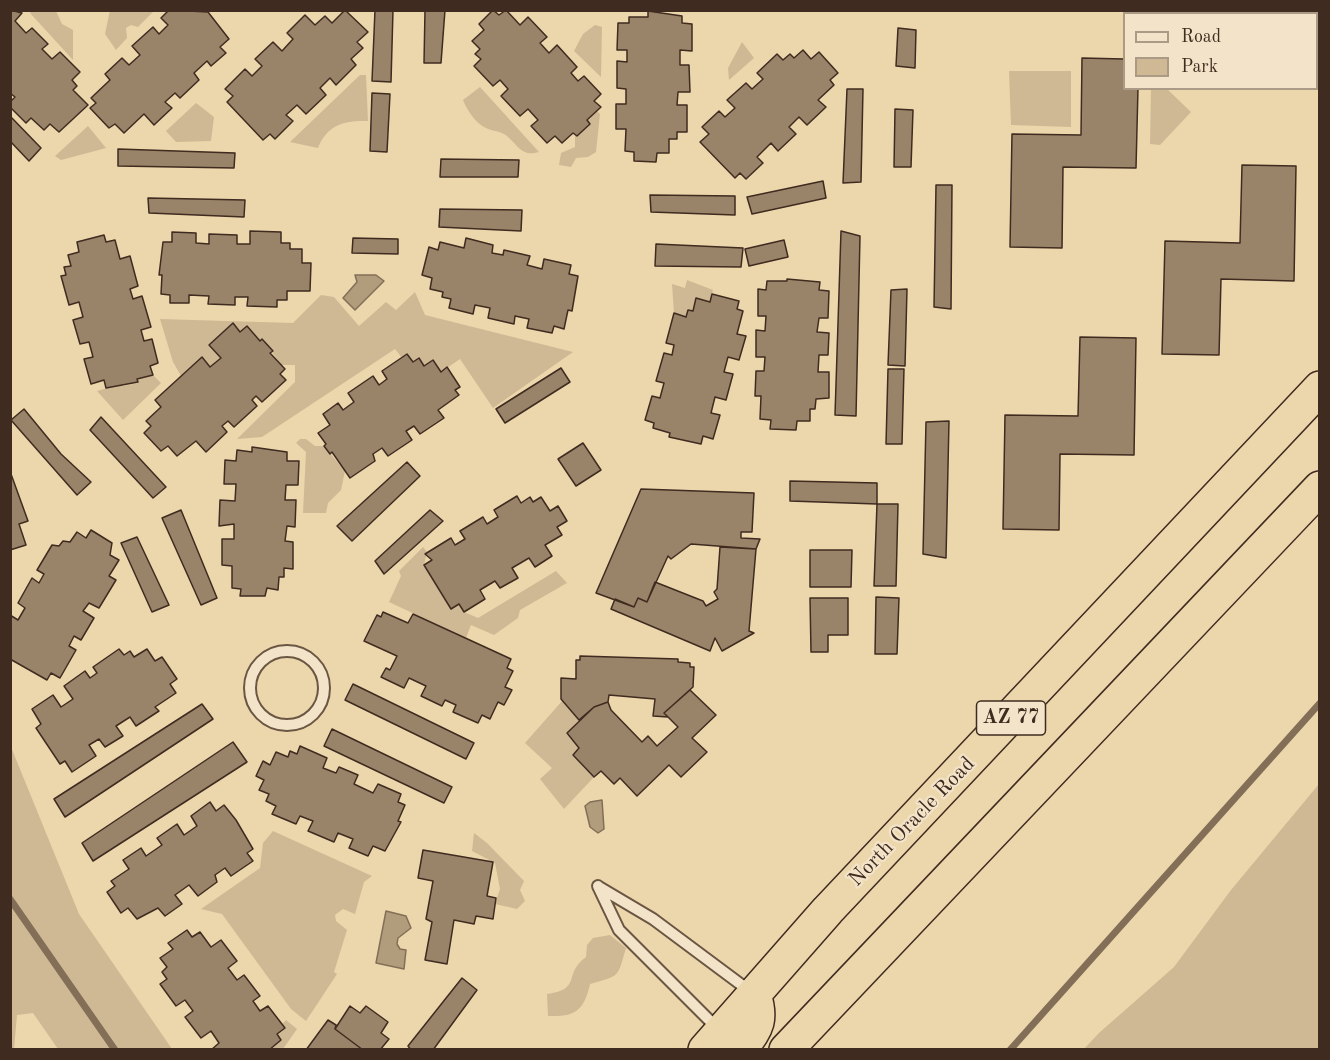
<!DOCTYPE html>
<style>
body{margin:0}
#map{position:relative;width:1330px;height:1060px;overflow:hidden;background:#ecd6ac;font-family:"Old Standard TT",serif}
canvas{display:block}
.frame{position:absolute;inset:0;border:12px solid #3f2b20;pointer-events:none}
.legend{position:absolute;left:1123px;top:12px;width:195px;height:78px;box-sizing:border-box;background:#f3e4c9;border:2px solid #ab9a85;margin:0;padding:8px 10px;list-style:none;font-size:18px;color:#3f2b20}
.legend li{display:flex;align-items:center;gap:12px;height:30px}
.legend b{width:30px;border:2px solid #ab9a85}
</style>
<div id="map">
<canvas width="1330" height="1060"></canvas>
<div class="frame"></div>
<ul class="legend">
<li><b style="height:8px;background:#f3e4c9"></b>Road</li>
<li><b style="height:16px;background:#cfb994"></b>Park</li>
</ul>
</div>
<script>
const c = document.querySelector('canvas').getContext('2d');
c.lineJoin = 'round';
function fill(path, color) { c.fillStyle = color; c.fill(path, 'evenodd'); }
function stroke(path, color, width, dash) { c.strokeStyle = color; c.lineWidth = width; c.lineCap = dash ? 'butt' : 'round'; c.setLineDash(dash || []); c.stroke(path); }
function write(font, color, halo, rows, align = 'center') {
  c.font = font + ' "Old Standard TT",serif'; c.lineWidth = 4.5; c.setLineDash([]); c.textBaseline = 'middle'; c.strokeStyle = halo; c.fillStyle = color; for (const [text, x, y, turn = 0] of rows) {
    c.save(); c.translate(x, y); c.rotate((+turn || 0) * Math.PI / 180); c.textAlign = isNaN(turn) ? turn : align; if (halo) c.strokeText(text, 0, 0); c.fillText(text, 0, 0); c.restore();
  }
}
fill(new Path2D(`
 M110,10H154V11L138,27L131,25L126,28L127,38L116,50L105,34Z
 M31,11H56L62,24L73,30V60L30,13Z
 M595,25L602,27L601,77L574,51L583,34Z
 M742,42L754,58L729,80L728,68Z
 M1009,71H1071V127L1011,125Z
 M360,75H366L368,121C344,120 327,125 318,148L290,142Z
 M480,87L539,152C520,158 517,142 504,134C499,131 492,131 486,128C476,124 467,110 463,100Z
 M1151,89H1167L1191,112L1160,145L1150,144Z
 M196,103L214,117L211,141L176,142L166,131Z
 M597,111L600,114L596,152L588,157L576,158L571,167L559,165L561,153L575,147V134Z
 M88,126L106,148L61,160L55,156Z
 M687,280L713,290L710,302L693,311L688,310L686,317L674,314L672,284L685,288Z
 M415,292L425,315L573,352L493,408L460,359L441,372L433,361L424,366L419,359L413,362L407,354L402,358L395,349L262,437L237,439L295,382V365H281L263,339L260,341L247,326L240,332L233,324L209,345L221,358L210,367L201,358L181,376L173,362L160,319L293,323L321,295L334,297L359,326L386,302L396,310Z
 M153,375L161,383L123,420L97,391L121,384L123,386L138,383L137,379Z
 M300,439H306L315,446H324L345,471L341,490L328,503L326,513H303L306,452L296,443Z
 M423,547L427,552L424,565L450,608L459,604L464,612L478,618L556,571L567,583L520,610L518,618L494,635L471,625L466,638L389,602L401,576L399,571Z
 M562,701L579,720L567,733L579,748L573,755L594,777L564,809L540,779L552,768L525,743Z
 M11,747L79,914L172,1049H58L33,1013L17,1015L14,1049H11Z
 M1319,784V1049H1084L1099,1033L1174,967L1231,890Z
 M273,831L372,876L364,882L355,914L343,909L335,915L336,921L347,930L334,972L337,974L306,1021L291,1009L222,914L201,909L260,868L263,843Z
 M474,833L487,843L524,881L520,890L525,901L517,909L495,904L500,889L495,863L472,851Z
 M610,935L626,948C617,979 620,975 590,984C584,1011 575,1017 548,1016L547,994C583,989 562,975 586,957L587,945L593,938Z
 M286,1020L297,1029L283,1049L269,1050L281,1040L277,1034L284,1029L282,1024Z`), '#cfb994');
const water = new Path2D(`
 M355,275H376L384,281L355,310L343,298L357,282Z
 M602,800L604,829L598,833L590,827L585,806L590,802Z
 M386,911L406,916L411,928L398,938L397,944L400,949L406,950L404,969L376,963Z`);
fill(water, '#b19c7c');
stroke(water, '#836f57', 1.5);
stroke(new Path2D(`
 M10,899L115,1050
 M1010,1050L1320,703`), '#836f57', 7);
const building = new Path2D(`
 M10,10L22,13L15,21L26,33L32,28L48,44L42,49L52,59L60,52L80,72L72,80L77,86L73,90L88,105L59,132L50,124L44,130L31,118L26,123L10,107V102L15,97L10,93Z
 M169,10L208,12L229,39L220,47L226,53L211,66L207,61L194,73L199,80L180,98L175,93L165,102L172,108L154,125L144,114L124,133L115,124L109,128L90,108L96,103L91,98L110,80L105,74L122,58L129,65L140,55L132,46L153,27L159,34L168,25L161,18Z
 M345,10L368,32L357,42L363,48L351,59L356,65L336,85L330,78L320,88L326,95L306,114L297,105L286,115L293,121L275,139L270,134L263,140L227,102L233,96L225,89L245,69L252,76L262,66L255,59L273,42L282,51L293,39L287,33L305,15L315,25L325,16L332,23Z
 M375,10H393L391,82L372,81Z
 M425,10H445L441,63H424Z
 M493,10L499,15L506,10L520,25L528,17L547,37L540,43L549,53L557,45L577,67L571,73L578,81L584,76L601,94L594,101L601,107L587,120L590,124L577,136L573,133L562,143L555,136L547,143L531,126L538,120L528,109L520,116L501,96L508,89L500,80L493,86L474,66L481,59L475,54L480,49L472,41L484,30L479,24Z
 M648,11L682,16V23L692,24V51L680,50V65H689L690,92H678L677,105H687V132H677V139H669V153H657L656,162L634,161V152L625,151L626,129H616V104H626V89L617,88V61L627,62V50H617L618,23H629V17H648Z
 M898,28L916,30L915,68L896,66Z
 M803,50L811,59L819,52L838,73L830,80L834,85L818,100L826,107L807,125L799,117L789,127L796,134L778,151L771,143L757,157L763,163L746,179L740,173L735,178L700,142L709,134L702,127L719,111L725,117L735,108L727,100L746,83L752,89L763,79L757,73L777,54L783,60L790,54L794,58Z
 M1082,58L1124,59V88H1138L1136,168L1063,167L1062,248L1010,247L1012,134L1081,135Z
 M847,89H863L861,182L843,183Z
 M372,93L390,94L387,152L370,151Z
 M895,109L913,110L911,167H894Z
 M10,116L41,148L29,161L10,141Z
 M118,149L235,153L234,168L118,166Z
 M441,159L519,160L518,177H440Z
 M1242,165L1296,166L1294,281L1221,279L1219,355L1162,354L1165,241L1240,243Z
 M823,181L826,198L752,214L747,197Z
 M936,185H952L951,309L934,307Z
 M650,195L735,196V215L651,212Z
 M148,198L245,200L244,217L149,213Z
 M440,209L522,210L521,231L439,227Z
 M250,231L281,232V243H290V249H302V263H311L310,291H287V300H277V307L247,306L248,297H235V305L208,304L209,296L189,295V303H170V295L161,294L162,275H159L163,242H172V232L196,233V243L209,244V234L237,235V244H250Z
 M841,231L860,236L856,416L835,415Z
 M104,235L106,242L115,240L120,259L130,256L138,286L130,289L133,299L142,296L151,327L141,330L144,341L152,339L158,363L150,366L153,375L137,379L138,382L106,388L104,380L91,384L84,359L93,357L89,342L80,344L73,320L83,317L79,302L69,305L61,276L66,275L64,267L71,266L68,255L79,252L77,242Z
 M353,238L398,239V254L352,253Z
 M466,238L493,245L492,253L503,255L504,250L530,256L527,265L542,269L544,259L571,265L569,274L578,276L572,311L568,310L564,329L554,326L552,333L527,328L529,319L515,316L514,324L488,318L490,308L475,305L473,314L449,308L451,299L442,297L443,292L430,289L432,278L422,275L429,247L438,250L440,242L464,248Z
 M784,240L788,257L749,266L745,249Z
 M656,244L743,248L741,267L655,266Z
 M787,279L820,282L819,290L829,291L828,318H819L817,332L829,333L828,355H819L818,372H829V398L816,399L815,409H810V421H797L796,430L770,429L771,420L760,419L761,396H755L756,371H764L765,357H756V330L765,331L766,316H758V289L766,290L767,281H787Z
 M907,289L905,366L888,365L891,290Z
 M712,294L739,301L737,309L743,311L737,334L746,336L739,360L728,357L724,372L733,374L726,400L715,397L711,413L720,415L713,439L703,436L701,444L669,437L670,433L653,428L654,423L645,420L652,396L660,398L664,383L656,381L664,353L672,355L674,345L666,343L674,313L686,317L688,310L693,311L696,298L710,302Z
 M233,323L240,332L247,326L260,341L262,339L273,351L270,353L285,369L280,374L286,380L262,402L256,396L252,400L257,406L234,427L228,421L222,426L227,432L206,452L196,441L177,456L168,446L161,451L144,433L151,426L146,421L161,407L155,400L202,357L210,367L221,358L209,345Z
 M1080,337L1136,338L1134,455L1060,454L1059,530L1003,529L1005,415L1078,416Z
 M407,354L413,362L419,358L424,366L433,360L441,372L447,367L460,387L455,390L459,395L438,410L444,418L420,434L414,426L406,431L412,440L388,456L382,448L373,454L375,461L350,478L332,452L330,454L324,446L326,444L318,433L330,425L323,414L338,403L343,410L354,402L348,393L373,376L379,385L387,379L382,371Z
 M561,368L570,382L505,423L496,409Z
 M888,369H904L902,444H886Z
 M24,409L61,454L91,482L77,495L11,420Z
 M101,417L166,487L153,498L90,430Z
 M949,421L946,558L923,554L926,422Z
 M583,443L601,470L576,486L558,459Z
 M252,447L287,452V461H299L298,485H286L285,500H296L295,527L287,526L285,541L293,542V569L284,568V577H279L278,590L267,588L265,596H240L241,589L232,588V566L222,565V539H234V524L219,526L220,500L235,501L236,484H224L225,460L236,461L237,450L252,452Z
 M407,462L420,476L352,541L337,526Z
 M11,474L28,521L19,524L26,545L10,550Z
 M790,481L877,483V504L790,501Z
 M641,489L754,493L752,532H741V538L760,539L756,549L691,544L671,559L668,556L647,602L638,598L634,607L596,593Z
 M517,496L521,503L530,497L533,502L541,497L550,511L558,506L567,521L557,527L562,535L545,545L552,556L535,567L529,558L512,568L518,578L500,588L495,581L480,590L485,599L464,612L459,604L451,609L424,565L432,560L425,554L451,538L455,545L465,539L460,531L483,517L487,524L498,517L494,510Z
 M877,504H898L896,586H874Z
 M181,510L217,598L201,605L162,518Z
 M430,510L443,521L384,574L375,561Z
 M91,530L112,543L110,555L119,560L109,576L116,580L99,608L89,603L83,611L94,618L81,640L74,636L69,646L76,650L60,678L51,673L47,680L10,659V615L18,620L25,608L18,603L32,578L39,583L44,574L37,570L52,545L59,546L63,541L70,542L77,532L86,538Z
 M137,537L169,605L152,612L121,543Z
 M720,547L756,549L749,631L754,633L722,651L715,638L710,651L611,609L615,599L634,607L638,598L647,602L655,582L703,601L706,606L718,599L714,592L717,589Z
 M810,550H852L851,587H810Z
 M876,597L899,598L897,654H875Z
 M810,598H848V635H828V652H811Z
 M383,612L408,623L413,614L511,659L507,668L513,671L505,687L512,690L504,705L498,702L490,719L482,715L478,723L453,712L456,705L445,700L442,706L421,696L426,686L409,678L404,688L381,677L386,668L390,670L397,656L364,641L377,615L381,617Z
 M119,649L124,655L130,651L134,657L147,649L155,661L162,657L177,679L170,684L176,693L155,707L159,711L136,726L130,717L116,726L123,736L105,747L99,739L89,745L96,756L72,772L65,761L60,764L36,728L41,724L32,709L53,695L61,707L73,699L64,686L85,671L90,678L97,673L93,667Z
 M580,656L678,659V662L690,663V667H694L693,687L664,713L668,717L653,716L655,699L609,695L608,702L594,707L579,720L561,699V678L576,679V660H580Z
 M353,684L474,743L466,759L345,700Z
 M690,690L716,715L692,738L707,752L681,777L669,765L637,796L620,778L614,784L601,771L594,777L573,755L579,748L567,733L594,707L608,702L611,710L642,742L648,736L657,746L678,727L664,713Z
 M202,704L213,719L65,817L54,799Z
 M332,729L452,787L444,803L324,746Z
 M233,742L247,762L93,861L82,843Z
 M300,746L327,758L323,768L336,773L339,767L358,775L354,784L373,793L378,784L401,794L398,802L405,805L398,821L401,822L385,851L373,846L368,856L349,848L353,839L338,833L334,842L308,831L313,821L300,816L296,824L272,814L276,806L266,801L269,794L259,790L264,780L256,776L263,761L270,765L276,752L288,757L290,751L297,754Z
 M210,802L216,811L224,805L236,820L253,849L247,853L253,861L231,876L225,868L215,875L217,882L198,896L189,885L175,895L182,904L165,916L158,908L137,919L128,908L121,913L107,892L115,886L111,881L129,869L123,860L141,848L146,856L162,845L157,838L177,824L184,835L197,826L191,816Z
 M423,850L493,862L487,896L496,898L493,919L476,916L474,924L454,920L447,964L425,960L432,922L426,919L433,881L418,878Z
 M187,930L192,937L200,932L211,947L221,940L237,961L228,968L237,980L244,975L260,996L253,1001L260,1011L268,1006L285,1028L277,1034L281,1040L269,1050H211L219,1043L211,1031L201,1038L185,1017L193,1011L185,1000L176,1006L160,984L167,979L162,972L167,967L160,958L173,949L168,943Z
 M462,978L477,990L433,1050H411L408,1046Z
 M350,1006L360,1013L366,1006L388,1022L381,1033L389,1039L380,1050H363L335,1029Z
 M328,1020L336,1025L335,1029L363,1050H306Z`);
fill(building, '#998469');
stroke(building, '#3f2b20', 1.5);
const service = new Path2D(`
 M1301,14L1303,10
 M250 688a37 37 0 1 1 74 0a37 37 0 1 1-74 0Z
 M598,886L619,930L718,1029
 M599,887L653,919L751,992`);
const secondary = new Path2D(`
 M1210,10L1217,14
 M1316,66L1320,67`);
const trunk = new Path2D(`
 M705,1050L828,910L1320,388
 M740,1050C756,1028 763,1022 754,994
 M786,1050L1320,488`);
stroke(service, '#6a5643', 14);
stroke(secondary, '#3f2b20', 34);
stroke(trunk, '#3f2b20', 36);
stroke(service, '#f3e4c9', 10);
stroke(secondary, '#f3e4c9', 32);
stroke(trunk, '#ecd6ac', 33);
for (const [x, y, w] of [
 [1011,718,69]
]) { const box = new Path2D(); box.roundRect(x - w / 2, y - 17, w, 34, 4.5); c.fillStyle = '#f3e4c9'; c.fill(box); stroke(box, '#3f2b20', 1.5); }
write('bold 20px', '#3f2b20', null, [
 ["AZ 77",1011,718]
]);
write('21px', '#3f2b20', '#f3e4c9', [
 ["North Oracle Road",912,822,-46]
]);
</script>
